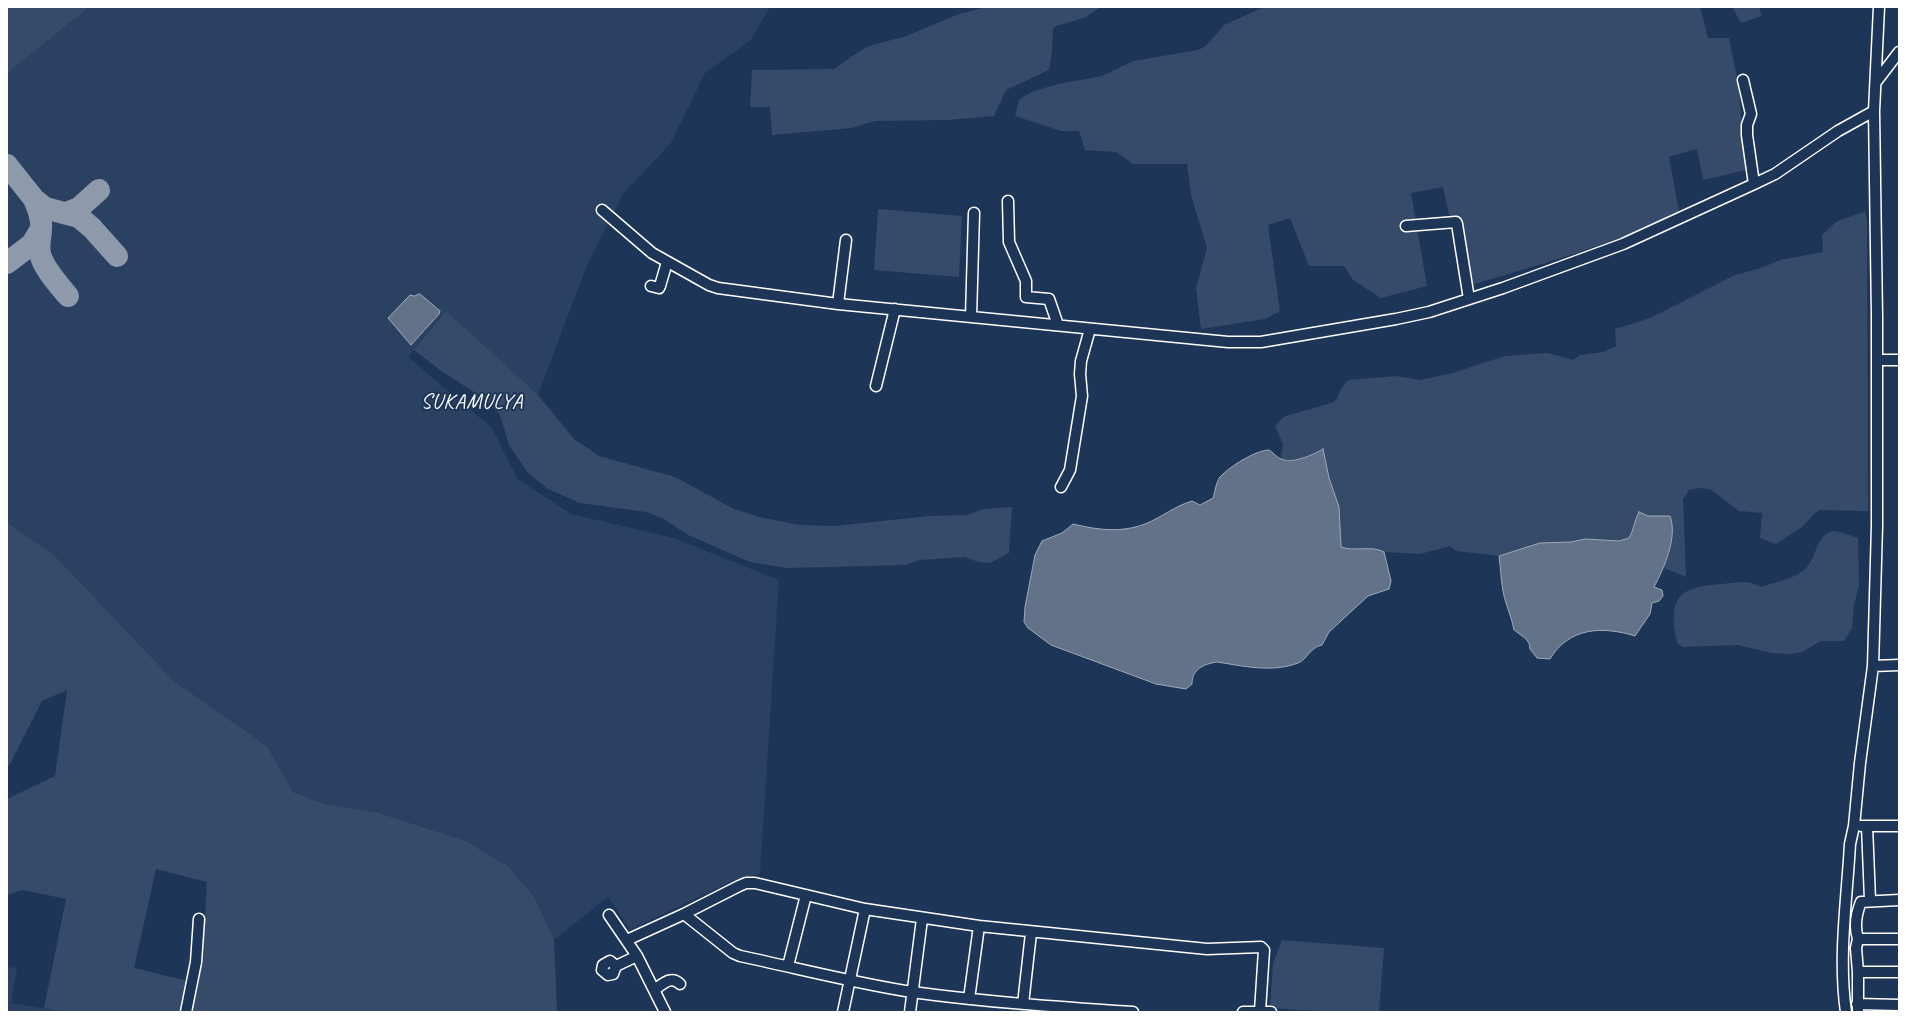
<!DOCTYPE html>
<style>
body{margin:0}
#map{position:relative;width:1906px;height:1019px;overflow:hidden;background:#1d3557;font-family:Caveat,sans-serif}
canvas{display:block}
.frame{position:absolute;inset:0;border:8px solid #fff;pointer-events:none}
</style>
<div id="map">
<canvas width="1906" height="1019"></canvas>
<div class="frame"></div>
</div>
<script>
const c = document.querySelector('canvas').getContext('2d');
c.lineJoin = 'round';
function fill(path, color) { c.fillStyle = color; c.fill(path, 'evenodd'); }
function stroke(path, color, width, dash) { c.strokeStyle = color; c.lineWidth = width; c.lineCap = dash ? 'butt' : 'round'; c.setLineDash(dash || []); c.stroke(path); }
function write(font, color, halo, rows, align = 'center') {
  c.font = font + ' Caveat,sans-serif'; c.lineWidth = 4; c.setLineDash([]); c.textBaseline = 'middle'; c.strokeStyle = halo; c.fillStyle = color; for (const [text, x, y, turn = 0] of rows) {
    c.save(); c.translate(x, y); c.rotate((+turn || 0) * Math.PI / 180); c.textAlign = isNaN(turn) ? turn : align; if (halo) c.strokeText(text, 0, 0); c.fillText(text, 0, 0); c.restore();
  }
}
fill(new Path2D(`
 M7,7H770L750,41L705,73L671,143L623,194L587,265L538,395L502,366L446,311L408,357L492,428L518,479L571,514L674,538L779,580L760,874L736,879L630,930L608,897L554,940L535,898L509,867L466,841L376,812L324,804L293,792L267,746L174,681L55,556L7,522Z
 M7,967L17,968L11,1003L63,1012H7Z`), '#2a4161');
fill(new Path2D(`
 M7,7H89L7,73Z
 M986,7H1101L1084,18L1056,26L1053,29L1052,52L1049,70L1006,90L994,116L947,120L875,121L852,128L772,135L770,107H750L752,70L834,69L854,55L869,46L906,36L959,14Z
 M1264,7H1700L1708,38H1729L1738,82L1746,170L1703,180L1697,149L1669,157L1680,217L1568,256L1465,287L1443,187L1411,193L1427,286L1381,298L1353,280L1344,266H1309L1290,218L1268,225L1280,311L1265,319L1201,329L1196,288L1207,248L1191,195L1187,164H1133L1116,152L1085,150L1079,131H1061L1015,116L1019,100L1026,95L1034,91L1058,84L1102,76L1133,61L1198,50L1206,46L1224,25Z
 M1732,7H1759L1762,16L1741,23Z
 M878,209L962,216L959,277L874,270Z
 M1865,211L1867,221L1868,511L1820,510L1814,514L1802,527L1776,544L1760,538L1762,513L1739,511L1710,489L1698,488L1689,490L1683,499L1686,577L1662,567L1669,552L1670,516H1648L1640,512C1634,522 1634,530 1629,538L1619,541L1585,539L1571,542L1540,543L1499,556L1456,551L1450,546L1420,554L1384,552L1377,549H1348L1341,547L1323,450C1306,458 1301,460 1281,459L1283,444L1275,426L1283,417L1334,402C1340,395 1341,385 1349,380L1396,376L1420,380L1449,374L1505,356L1548,353L1573,360L1580,355L1603,352L1616,346L1615,329L1650,318L1735,275L1761,268L1780,260L1823,252L1822,235L1836,222Z
 M446,311L538,395L574,439L599,456L675,477L734,509L759,517L800,525L835,526L929,516L966,515L984,509L1012,507L1009,553L990,563L978,562L965,557L919,560L906,565L786,568L750,562L688,535L664,519L646,512L580,503L548,489L528,473L509,445L500,415L483,398L440,370L414,350Z
 M7,522L55,556L174,681L267,746L293,792L324,804L376,812L466,841L509,867L535,898L554,940L557,1012H63L44,1008L66,899L23,890L7,895V799L55,776L67,690L42,701L9,766H7ZM156,869L207,882L203,952L196,983L134,968Z
 M1833,531L1840,532L1858,538L1859,586L1854,605L1852,628L1844,641H1821L1802,652L1791,654L1771,653L1738,645L1683,647L1677,643C1668,598 1677,587 1722,584C1739,583 1744,579 1761,587C1775,582 1796,579 1807,567C1817,556 1816,535 1833,531Z
 M1282,940L1384,948L1379,1012H1332L1270,1008L1273,964Z`), '#364b69');
const water = new Path2D(`
 M420,294L440,311L439,314L411,345L388,318L410,295L414,296Z
 M1323,449L1329,478L1339,507L1341,547C1355,552 1371,545 1384,552L1391,581L1389,589L1368,596L1329,632L1322,645C1309,648 1308,659 1298,663C1272,673 1243,666 1217,662C1204,664 1192,669 1192,684L1186,689L1156,684L1051,645L1028,628L1024,622L1025,607L1035,555L1042,541L1062,533L1073,524C1098,530 1121,533 1145,524C1162,517 1175,506 1192,501L1200,505L1213,498C1215,492 1216,482 1220,477C1229,467 1256,450 1269,450C1272,452 1276,456 1279,458C1291,465 1313,455 1323,449Z
 M1639,512L1648,516H1670C1678,537 1664,568 1654,587L1662,590L1663,596L1659,601L1652,603L1650,614L1635,636C1603,626 1569,627 1550,659L1537,658L1530,649L1529,643L1525,638L1514,630C1512,620 1509,612 1506,603C1501,588 1501,571 1499,556L1540,543L1571,542L1585,539L1619,541L1629,538C1634,530 1634,521 1639,512Z`);
fill(water, '#617289');
stroke(water, '#a0aab8', 1);
stroke(new Path2D(`
 M7,165L34,199L45,208L79,217L92,228L117,256
 M34,199C38,209 42,218 41,229C41,239 37,247 41,257C46,271 58,284 68,296
 M66,213L79,208L99,190
 M7,263L32,244L41,229`), '#8e9aab', 22);
const minor = new Path2D(`
 M1743,80L1751,114L1747,125V135L1754,184
 M1876,82L1899,52
 M1008,201L1009,242L1026,281V297L1049,299L1058,325
 M602,210L652,253L709,285L718,288L838,304L1228,342H1261L1396,319L1429,312L1503,288L1623,244L1754,184L1775,174L1838,131L1874,111
 M1406,226L1456,222L1457,224L1469,299
 M651,286L659,288L660,286L667,262
 M838,304L846,240
 M971,317L974,213
 M1877,360H1899
 M876,386L895,309
 M1061,487L1070,470L1082,396L1080,374L1081,361L1090,329
 M1873,666L1899,665
 M1861,826H1899
 M1867,826L1870,900
 M1899,900L1861,902C1856,914 1854,926 1858,939H1899
 M684,914L733,953L740,956C797,968 854,983 912,992C985,1002 1059,1007 1133,1012
 M609,915L637,956L665,1012
 M1858,939L1856,948L1858,972H1899
 M627,940L684,914L739,886L746,883H755L865,909L979,926L1207,949L1261,947L1264,950L1260,1011
 M610,961L616,966L613,974L608,975L602,970L603,965Z
 M616,966L637,956
 M788,966L806,895
 M1858,972V1012
 M654,990C663,984 671,975 680,984
 M969,999L979,926
 M1023,1004L1031,933
 M1857,1004L1899,1005
 M186,1012L196,962L199,919
 M843,1012L865,909
 M910,1012L922,919
 M1243,1012H1271
 M1846,1012C1838,957 1847,899 1850,844L1854,826L1860,763L1873,666L1877,526V317L1874,111L1879,7`);
stroke(minor, '#fff', 13);
stroke(minor, '#1d3557', 10);
c.letterSpacing = '1px';
write('21px', '#fff', '#1d3557', [
 ["SUKAMULYA",472,402]
]);
c.letterSpacing = '0px';
</script>
